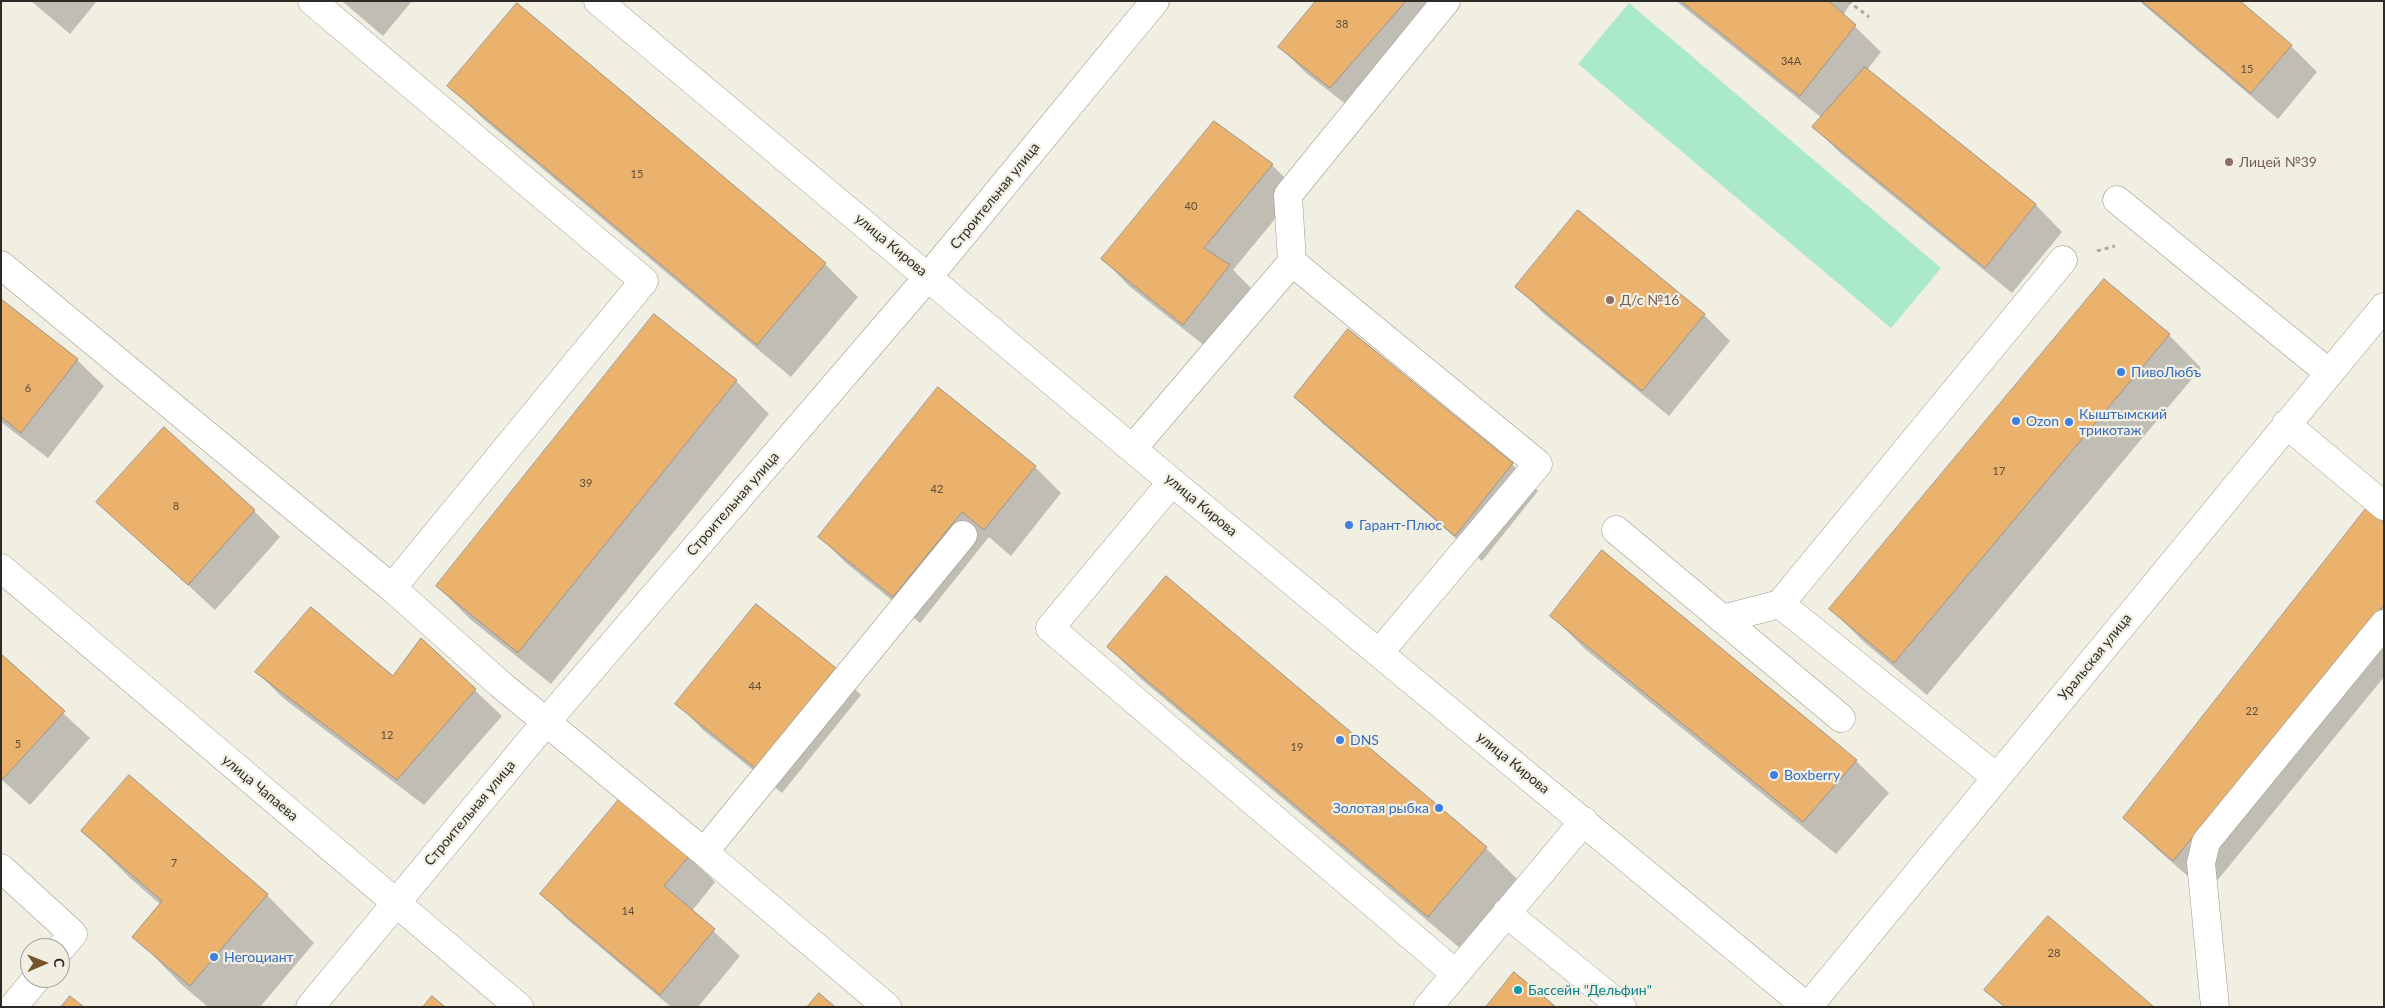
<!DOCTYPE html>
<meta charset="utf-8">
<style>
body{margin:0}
#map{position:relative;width:2385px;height:1008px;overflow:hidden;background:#f1eee2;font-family:Lato,sans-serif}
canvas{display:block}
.frame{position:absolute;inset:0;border:2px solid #2c2b27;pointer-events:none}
.north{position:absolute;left:20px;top:938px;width:50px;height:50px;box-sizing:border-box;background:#f1eee2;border:1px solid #a2a097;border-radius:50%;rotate:89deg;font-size:14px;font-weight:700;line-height:20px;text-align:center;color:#2c2b27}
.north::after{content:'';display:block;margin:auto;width:18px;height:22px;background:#75552b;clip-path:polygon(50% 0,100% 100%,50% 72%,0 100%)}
</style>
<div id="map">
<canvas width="2385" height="1008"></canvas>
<div class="frame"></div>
<div class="north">С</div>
</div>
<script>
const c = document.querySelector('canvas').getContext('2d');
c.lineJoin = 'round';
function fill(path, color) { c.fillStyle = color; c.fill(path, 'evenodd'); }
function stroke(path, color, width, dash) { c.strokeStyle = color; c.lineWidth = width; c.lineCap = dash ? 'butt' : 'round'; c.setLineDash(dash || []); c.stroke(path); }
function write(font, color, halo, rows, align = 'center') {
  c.font = font + ' Lato,sans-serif'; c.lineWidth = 4.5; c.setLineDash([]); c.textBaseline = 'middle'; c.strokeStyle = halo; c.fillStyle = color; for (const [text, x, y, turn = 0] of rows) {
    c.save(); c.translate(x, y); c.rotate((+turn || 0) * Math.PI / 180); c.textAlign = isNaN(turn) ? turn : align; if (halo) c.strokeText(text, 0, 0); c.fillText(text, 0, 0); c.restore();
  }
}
fill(new Path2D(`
 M1629,3L1941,268L1891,328L1578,64Z`), '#abe9cb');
fill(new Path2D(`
 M31,1H97L70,34Z
 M342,1H412L383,36Z
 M1317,1H1455L1357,113L1306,73L1280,47Z
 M1676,1H1852L1843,15L1881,52L1867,70L2036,205L2062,232L2012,293L1840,153L1814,127L1822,118Z
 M2139,1H2238L2291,46L2317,72L2278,119Z
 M517,5L825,264L858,297L791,377L482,118L449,85Z
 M1272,165L1298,191L1233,270L1255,292L1210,350L1129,286L1103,259Z
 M1517,286L1704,315L1730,341L1669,416L1543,313Z
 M1,301L77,360L104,386L48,458L1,422Z
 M1348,331L1512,464L1538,491L1482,561L1322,423L1296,397Z
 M2169,335L2201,368L1927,695L1864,642L1831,609Z
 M736,381L769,414L551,684L470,619L437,586Z
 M1035,467L1061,493L1011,556L989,537L920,623L846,563L820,537Z
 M98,502L254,511L280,537L215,610Z
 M2384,524V677L2207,893L2158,850L2125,818Z
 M1552,616L1856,761L1889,793L1836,854L1585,649Z
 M422,640L502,716L424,805L283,698L257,672L394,678Z
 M1108,647L1486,848L1519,881L1461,949L1141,679Z
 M1,656L90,738L30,805L1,779Z
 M835,669L861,695L782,793L703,730L677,703Z
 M129,777L267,895L314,943L260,1007H208L181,984L134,936L161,905L130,878L83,831Z
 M689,856L715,882L692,911L740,956L698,1007H671L568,920L542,894Z`), '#0003');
const building = new Path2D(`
 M1316,1H1406L1330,88L1278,47Z
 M1681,1H1829L1856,25L1800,96Z
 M2142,1H2240L2292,45L2251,93Z
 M517,3L826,263L757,345L447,86Z
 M1865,67L2036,204L1985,268L1812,127Z
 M1214,121L1273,164L1204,248L1230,265L1183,325L1101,259Z
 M1578,210L1705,314L1642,391L1515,287Z
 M2104,279L2170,334L1894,663L1829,609Z
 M1,299L78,359L21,433L1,417Z
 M654,314L737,380L518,653L436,586Z
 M1348,329L1513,463L1455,536L1294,397Z
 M938,387L1036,466L984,530L962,512L893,597L818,537Z
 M164,427L255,510L188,585L96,502Z
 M2368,506L2384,523V605L2173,861L2123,818Z
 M1602,550L1857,760L1803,822L1550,616Z
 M1166,576L1487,847L1428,917L1107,647Z
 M756,604L836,668L755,768L675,704Z
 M311,607L393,676L421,638L476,689L397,780L255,672Z
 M1,654L65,711L3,779L1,777Z
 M129,775L268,894L190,986L132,937L162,901L81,831Z
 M621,797L690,855L664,886L715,929L660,995L540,894Z
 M2048,916L2154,1007H2005L1984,990Z
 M1514,972L1556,1007H1486Z
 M819,993L835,1007H807Z
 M70,996L84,1007H61Z
 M432,996L445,1007H423Z`);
fill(building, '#ebb26d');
stroke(building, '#9a928a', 1);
const minor = new Path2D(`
 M312,1L644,281L392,588
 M598,1L1172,482L1807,1007
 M2117,200L2329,373
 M1,265L392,588L500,684L704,852
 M2286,424L2384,506
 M1133,448L1292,262
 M1172,482L1050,628L1456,974
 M1616,530L1841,718
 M1,568L519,1007
 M1722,619L1780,604
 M1379,653L1538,464L1292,262L1288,195L1446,1
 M1996,777L1780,604L2063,260
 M1,868L73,934L60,949
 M1506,913L1622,1007
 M13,1007L37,978
 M310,1007L546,722L928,277L1155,1
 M887,1007L704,852L963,535
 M1428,1007L1584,821
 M1808,1007L2384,307
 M2215,1007L2201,863L2206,842L2384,624`);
stroke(minor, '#9c9a8f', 29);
stroke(new Path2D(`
 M1848,1L1869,17
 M2097,251L2115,246`), '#acaaa0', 3, [4, 4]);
stroke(minor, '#fff', 28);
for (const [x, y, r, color] of [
 [2229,162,5,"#8d6e63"],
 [1610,300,5,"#8d6e63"],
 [2121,372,5,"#3f7fe0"],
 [2016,421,5,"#3f7fe0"],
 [2069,422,5,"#3f7fe0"],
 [1349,525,5,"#3f7fe0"],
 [1340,740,5,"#3f7fe0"],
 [1774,775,5,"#3f7fe0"],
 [1439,808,5,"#3f7fe0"],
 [214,957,5,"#3f7fe0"],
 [1518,990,5,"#0f9aa8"]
]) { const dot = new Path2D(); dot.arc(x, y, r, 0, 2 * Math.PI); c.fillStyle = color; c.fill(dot); stroke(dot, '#f1eee2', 2); }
write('11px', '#5c4d38', null, [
 ["38",1342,24],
 ["34А",1791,61],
 ["15",2247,69],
 ["15",637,174],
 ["40",1191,206],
 ["6",28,388],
 ["17",1999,471],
 ["39",586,483],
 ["42",937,489],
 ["8",176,506],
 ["44",755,686],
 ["22",2252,711],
 ["12",387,735],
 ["5",18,744],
 ["19",1297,747],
 ["7",174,863],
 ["14",628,911],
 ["28",2054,953]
]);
write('14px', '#785e54', '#f1eee2', [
 ["Лицей №39",2239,162],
 ["Д/с №16",1620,300]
], 'left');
write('14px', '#2c2b27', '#f1eee2', [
 ["Строительная улица",995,196,-51],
 ["улица Кирова",891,245,40],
 ["Строительная улица",733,504,-49],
 ["улица Кирова",1201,505,40],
 ["Уральская улица",2095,657,-51],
 ["улица Кирова",1513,763,39],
 ["улица Чапаева",260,788,40],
 ["Строительная улица",470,813,-50]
]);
write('14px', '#366cbe', '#f1eee2', [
 ["ПивоЛюбъ",2131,372],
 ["Кыштымский",2079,414],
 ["трикотаж",2079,430],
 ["Ozon",2026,421],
 ["Гарант-Плюс",1359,525],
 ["DNS",1350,740],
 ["Boxberry",1784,775],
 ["Золотая рыбка",1429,808,"right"],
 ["Негоциант",224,957]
], 'left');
write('14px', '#0d838f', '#f1eee2', [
 ["Бассейн \"Дельфин\"",1528,990]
], 'left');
</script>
